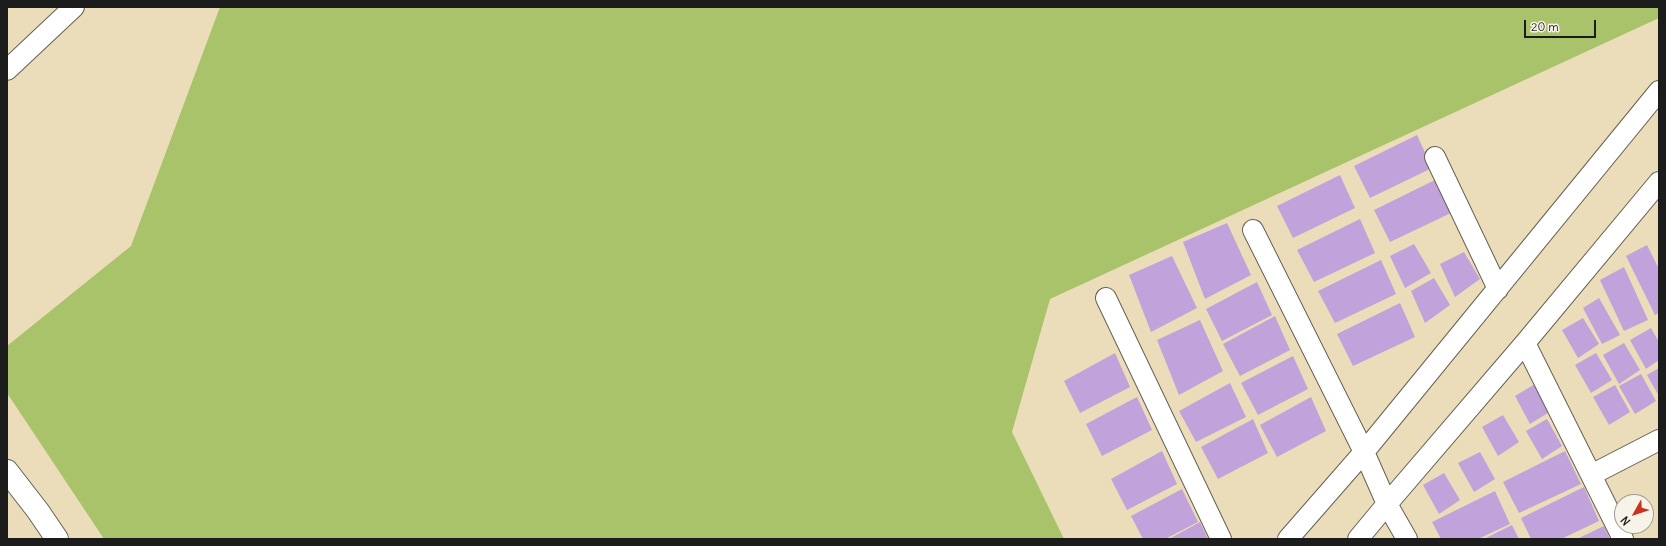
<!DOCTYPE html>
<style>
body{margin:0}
#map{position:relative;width:1666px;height:546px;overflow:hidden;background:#ebddb9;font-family:Delius,sans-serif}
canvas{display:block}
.frame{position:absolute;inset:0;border:8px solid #1c1c1c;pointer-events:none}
.north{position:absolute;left:1614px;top:494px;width:40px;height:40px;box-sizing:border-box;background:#f7f3e8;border:1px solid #9f9d96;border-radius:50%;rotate:231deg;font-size:11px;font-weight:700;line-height:16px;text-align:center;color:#1c1c1c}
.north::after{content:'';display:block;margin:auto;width:14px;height:18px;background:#c8321e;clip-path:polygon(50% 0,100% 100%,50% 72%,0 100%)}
.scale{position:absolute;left:1524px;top:20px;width:72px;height:18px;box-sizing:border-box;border:2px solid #1c1c1c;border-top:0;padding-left:5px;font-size:12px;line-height:14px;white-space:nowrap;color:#1c1c1c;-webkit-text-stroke:3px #f7f3e8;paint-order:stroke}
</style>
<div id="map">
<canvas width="1666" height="546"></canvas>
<div class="frame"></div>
<div class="north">N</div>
<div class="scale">20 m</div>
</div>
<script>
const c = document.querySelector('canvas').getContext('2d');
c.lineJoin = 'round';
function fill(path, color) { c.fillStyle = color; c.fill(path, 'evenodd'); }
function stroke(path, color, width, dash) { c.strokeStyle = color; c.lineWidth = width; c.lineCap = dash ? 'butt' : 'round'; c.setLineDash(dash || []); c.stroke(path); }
fill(new Path2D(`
 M220,7H1659V18L1050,299L1012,432L1064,539H104L7,393V346L131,246Z`), '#a8c369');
fill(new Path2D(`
 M1417,135L1432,168L1370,198L1354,166Z
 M1340,175L1355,208L1293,238L1277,206Z
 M1437,179L1451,213L1390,242L1374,210Z
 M1360,219L1375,253L1314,282L1297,250Z
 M1227,223L1251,275L1205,299L1183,242Z
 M1414,244L1431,273L1405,288L1390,256Z
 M1647,245L1659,269V313L1655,315L1626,256Z
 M1464,252L1480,279L1455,297L1440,264Z
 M1172,256L1197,308L1151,332L1129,275Z
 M1381,260L1396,294L1335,323L1318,291Z
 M1624,267L1648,320L1624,331L1600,280Z
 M1434,278L1450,305L1425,323L1411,291Z
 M1257,282L1272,315L1222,341L1206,309Z
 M1599,298L1620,335L1602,344L1583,308Z
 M1400,303L1415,337L1353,366L1337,334Z
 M1275,316L1290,350L1240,376L1223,344Z
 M1583,318L1599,344L1578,358L1562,330Z
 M1200,320L1223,371L1179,395L1157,340Z
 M1651,328L1659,342V360L1646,369L1630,340Z
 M1624,343L1640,370L1619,384L1603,355Z
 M1115,353L1130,387L1080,413L1064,381Z
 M1596,353L1612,380L1591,393L1575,365Z
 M1293,356L1308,389L1258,415L1241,383Z
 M1659,368V396L1647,375Z
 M1641,374L1656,401L1635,414L1619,386Z
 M1230,383L1246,417L1196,442L1179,411Z
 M1535,384L1551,411L1530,424L1515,396Z
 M1615,385L1630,412L1609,425L1593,397Z
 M1137,397L1152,430L1102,456L1086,424Z
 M1311,397L1326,431L1277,457L1260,425Z
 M1503,415L1519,442L1498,456L1482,427Z
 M1253,419L1268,453L1218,479L1201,447Z
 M1547,419L1562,446L1542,459L1526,431Z
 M1162,451L1177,484L1127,510L1111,479Z
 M1565,451L1581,484L1519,513L1503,482Z
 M1480,452L1495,479L1474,492L1458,463Z
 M1444,473L1460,500L1439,514L1423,485Z
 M1584,487L1599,521L1561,539H1531L1521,518Z
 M1182,489L1198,522L1165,539H1143L1131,516Z
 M1495,491L1510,524L1478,539H1441L1432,522Z
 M1200,522L1208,539H1169Z
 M1512,525L1519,539H1484Z
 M1604,526L1610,539H1577Z`), '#c1a2da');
const minor = new Path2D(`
 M7,70L74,7
 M1435,157L1498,289
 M1253,230L1364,452L1387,504L1407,539
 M1106,298L1221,539
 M1525,343L1623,539
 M1591,475L1659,440
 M1288,539L1364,452L1659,91
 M1358,539L1387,504L1525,343L1659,182`);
const secondary = new Path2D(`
 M7,471L38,511L57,539`);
stroke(minor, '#646053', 22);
stroke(secondary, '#646053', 24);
stroke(minor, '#fff', 20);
stroke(secondary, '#fff', 22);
</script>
